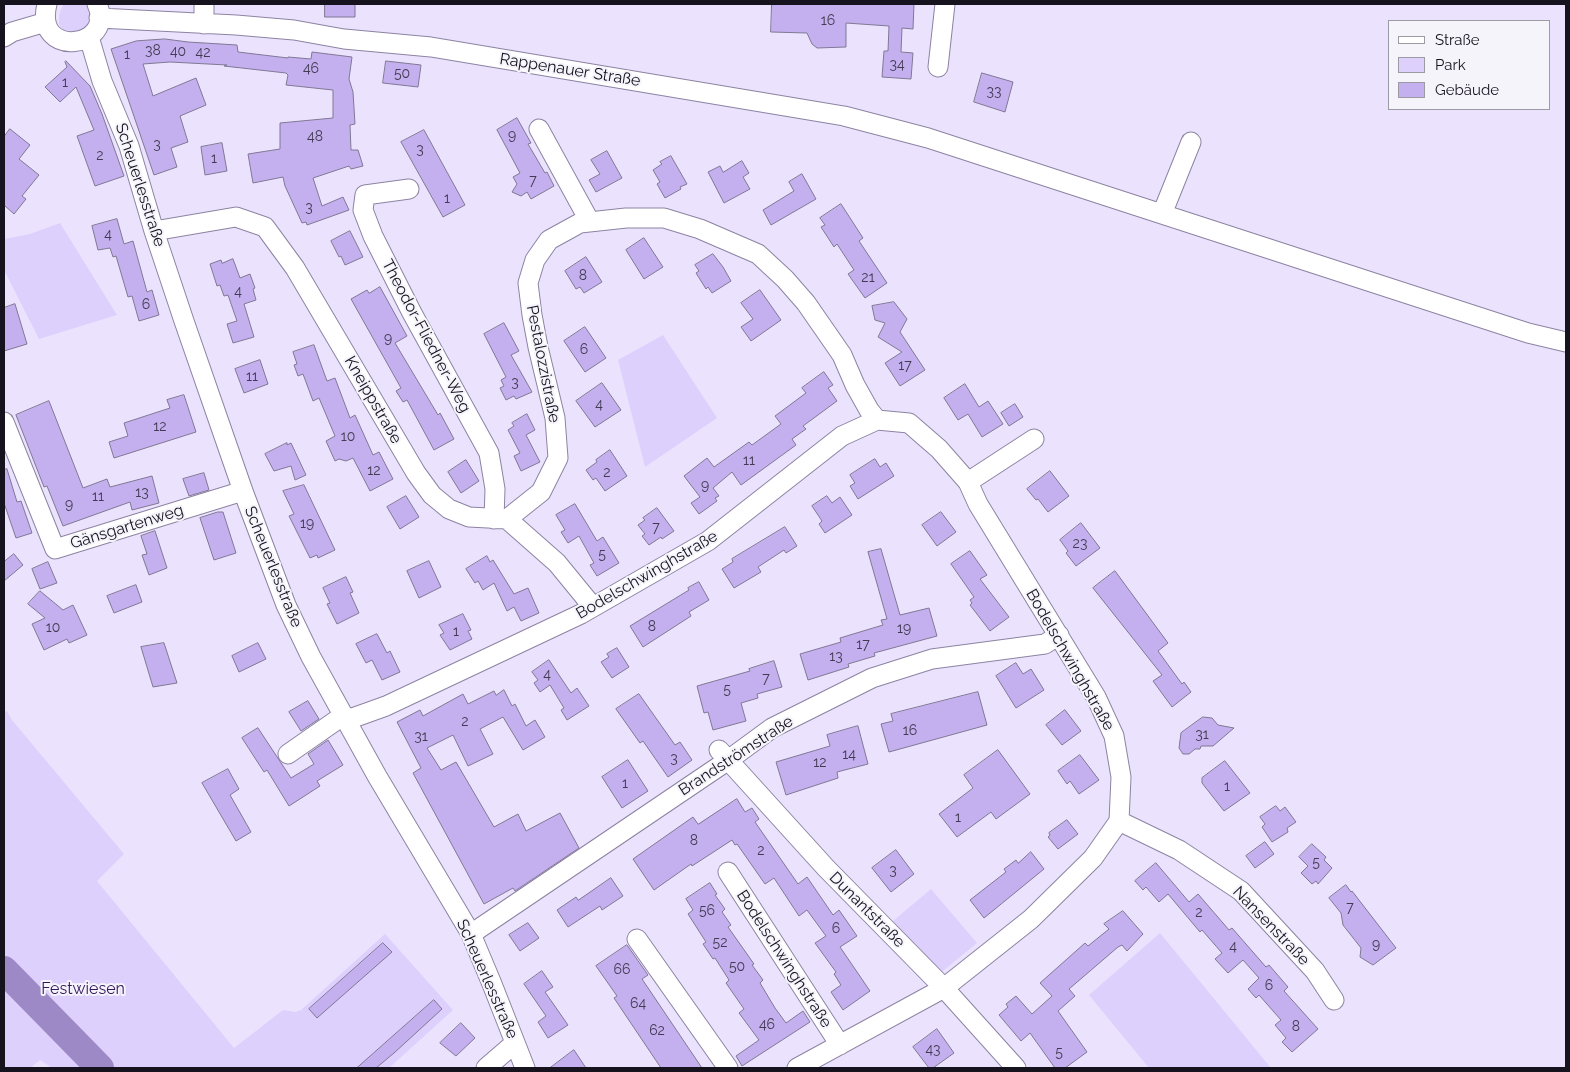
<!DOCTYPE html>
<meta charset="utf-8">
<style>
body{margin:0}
#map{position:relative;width:1570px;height:1072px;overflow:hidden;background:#ebe3fe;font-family:Raleway,sans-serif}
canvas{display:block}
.frame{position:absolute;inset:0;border:5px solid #16121e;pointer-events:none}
.legend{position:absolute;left:1388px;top:20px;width:162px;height:90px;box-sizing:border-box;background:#f5f4fb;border:1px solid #9c9aa3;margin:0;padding:6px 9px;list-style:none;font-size:15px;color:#16121e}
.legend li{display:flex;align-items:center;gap:10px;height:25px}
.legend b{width:25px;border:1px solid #9c9aa3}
</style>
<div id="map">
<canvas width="1570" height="1072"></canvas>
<div class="frame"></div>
<ul class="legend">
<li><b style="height:6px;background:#fff"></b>Straße</li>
<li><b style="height:14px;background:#ddd0fc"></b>Park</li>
<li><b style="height:14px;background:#c4b0ee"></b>Gebäude</li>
</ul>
</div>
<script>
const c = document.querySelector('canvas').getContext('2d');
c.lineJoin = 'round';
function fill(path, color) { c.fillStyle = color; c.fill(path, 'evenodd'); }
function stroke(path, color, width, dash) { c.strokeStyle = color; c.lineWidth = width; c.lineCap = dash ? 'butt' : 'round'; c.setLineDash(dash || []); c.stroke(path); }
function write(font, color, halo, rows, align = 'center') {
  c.font = font + ' Raleway,sans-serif'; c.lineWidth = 4; c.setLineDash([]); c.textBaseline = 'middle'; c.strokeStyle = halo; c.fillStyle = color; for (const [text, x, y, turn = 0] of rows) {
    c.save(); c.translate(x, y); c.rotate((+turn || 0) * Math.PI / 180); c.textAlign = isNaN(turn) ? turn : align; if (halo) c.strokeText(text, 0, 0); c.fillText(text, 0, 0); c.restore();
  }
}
fill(new Path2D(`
 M64,4H88L94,17L85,32C81,32 73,34 68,33C55,29 58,12 64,4Z
 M60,223L117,315L39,339L4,270V239L30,234Z
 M663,335L717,418L645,467L618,360Z
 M7,711L12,720L124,854L97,881L234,1048L283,1010L295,1012L301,1010L385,934L453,1010L389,1068H52L40,1060L30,1068H4V712Z
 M931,889L977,943L938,975L893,921Z
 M1160,933L1271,1068H1149L1089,995Z`), '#ddd0fc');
stroke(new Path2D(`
 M4,970L100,1068`), '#9d89c5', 28);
const building = new Path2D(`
 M325,4H355V17H325Z
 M772,4H914L913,29L902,28L901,52L913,53L911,79L882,77L884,51H888L889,26L846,23V47L817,48L812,44L807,33L771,32Z
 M165,39L188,42L237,45L238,52L288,58V57L311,59L312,52L352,57L349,79L353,92L355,124L350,125L351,150H358L363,166L351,169L349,166L313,178L322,206L343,197L349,210L307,225L306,222L302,223L285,186L283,177L253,183L248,154L280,149V123L333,118V90L286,85L288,75L286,73L224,66L227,65L170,62L143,64L153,96L196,78L206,105L180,116L188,142L171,148L177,167L154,175L111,49L136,41Z
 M66,61L90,86L102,114L124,176L95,186L77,136L94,130L76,87L60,102L45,87L67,67L65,62Z
 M386,61L421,65L418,87L383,83Z
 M982,73L1013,82L1005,112L974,102Z
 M517,118L531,143L528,144L545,173L547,172L554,186L531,199L527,192L521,196L512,192L517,184L513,177L520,173L497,130Z
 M10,129L30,145L19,159L39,175L22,196L26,199L14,214L4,205V137Z
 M424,130L465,205L443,217L401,142Z
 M222,143L227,171L205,175L201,147Z
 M607,151L622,178L596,192L589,180L600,174L591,160Z
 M671,156L687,184L680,187L681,189L665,198L657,184L660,182L653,170L662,164L660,162Z
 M742,161L749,173L743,177L750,189L724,203L708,172L720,166L723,172Z
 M802,174L816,199L771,225L763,210L794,191L789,182Z
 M841,204L863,238L859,241L887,283L865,298L848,274L854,270L837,244L834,247L821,227L825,225L820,218Z
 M117,219L124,244L133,241L147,292L152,290L159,315L139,321L132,296L128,297L116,256L113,257L110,248L98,250L92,226Z
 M350,231L363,257L345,265L341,256L339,257L331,241Z
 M644,238L663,267L644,279L626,250Z
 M713,254L723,267L731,281L712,293L708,287L706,289L696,273L699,271L695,265Z
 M586,257L602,282L584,293L580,287L576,289L565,271Z
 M233,259L240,278L250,274L255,288L253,289L256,300L244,304L254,337L233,343L227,324L237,321L228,295L224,296L220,285L217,286L210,264L221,260L222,263Z
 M380,287L407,336L395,343L438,415L440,413L454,439L434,450L407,400L403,402L396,391L401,388L351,299L367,290L369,293Z
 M760,290L781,320L751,341L741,327L753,319L741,303Z
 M894,302L907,319L900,332L925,370L900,386L885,363L902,352L878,337L885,323L875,320L872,306Z
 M15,304L27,344L4,351V308Z
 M504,323L519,351L511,355L532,392L516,399L514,396L506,400L500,388L504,386L501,380L506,377L484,334Z
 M585,327L606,358L585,372L564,341Z
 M314,345L327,381L335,378L350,418L355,415L373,455L379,452L393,479L370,491L353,458L346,461L339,459L335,461L326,441L335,436L319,398L313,401L303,374L298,376L294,365L297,364L293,352Z
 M260,360L268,384L244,393L235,369Z
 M824,372L833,385L828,388L837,401L803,426L806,429L792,439L796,445L741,485L732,472L713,488L719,496L715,498L717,501L699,514L691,503L700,497L684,476L707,458L714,467L749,442L752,445L781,424L775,416L806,393L802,388Z
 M602,383L621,410L595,427L576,401Z
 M965,384L979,407L988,401L1003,424L982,437L968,414L958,420L944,398Z
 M184,395L196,432L114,458L109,442L128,436L124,423L170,408L167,400Z
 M49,401L83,488L107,479L110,487L152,476L159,503L132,510L130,502L63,526L47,486L44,487L16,415Z
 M1015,404L1023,417L1009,426L1001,413Z
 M527,414L535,430L526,435L540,462L521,471L514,456L520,453L508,430L514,426L512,423Z
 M287,443V445L291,443L306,475L295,480L291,466L274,471L265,454Z
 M610,450L627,476L605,491L596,478L593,480L586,470L597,462L596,460Z
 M875,459L880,467L886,463L894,476L858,499L850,486L855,483L850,475Z
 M466,460L479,481L461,493L448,472Z
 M7,469L17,502L21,501L32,533L16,538L4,503V470Z
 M1050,471L1069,496L1048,512L1038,499L1036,500L1027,489Z
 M204,473L209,490L189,496L183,479Z
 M304,485L335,550L318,558L317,555L310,558L289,516L294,514L283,491Z
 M406,496L419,517L400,529L387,507Z
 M827,496L832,503L840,497L852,515L825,533L819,524L822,521L812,506Z
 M575,504L597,541L603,537L619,563L597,576L590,565L594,563L579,536L568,543L561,532L565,530L556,515Z
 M657,508L674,531L662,539L661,537L649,545L642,536L645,534L638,525L645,520L643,518Z
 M218,512H223L236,553L214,560L200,518Z
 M941,512L956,532L937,546L922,525Z
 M1081,523L1100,548L1076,566L1066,553L1068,551L1060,540Z
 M785,527L797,546L786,553L784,550L758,567L761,572L734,588L722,569L733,562L732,559Z
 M155,531L167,568L149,575L142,555L147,554L141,536Z
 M881,549L900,615L929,608L937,636L874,653L875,656L848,664L849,667L808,680L800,654L841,642L840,638L883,625L881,620L887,619L868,552Z
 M970,551L987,575L980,579L1009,617L990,631L970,605L972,603L970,600L974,597L951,564Z
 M14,554L23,565L4,581V562Z
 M487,556L490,562L493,560L514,594L528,588L539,613L521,621L514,607L507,611L494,583L483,590L478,581L475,583L466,569Z
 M429,561L441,587L419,598L407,571Z
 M48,562L57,583L40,589L32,569Z
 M1115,571L1168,643L1158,651L1182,684L1184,682L1191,692L1172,707L1153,681L1162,675L1093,588Z
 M346,577L353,592L350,593L359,613L337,624L327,604L330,603L323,588Z
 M699,582L709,600L689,612L691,616L643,647L630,626L689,590L688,588Z
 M136,585L142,602L114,613L107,596Z
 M40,591L63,610L73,605L87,635L69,643L67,639L44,650L32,624L45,618L28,604Z
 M463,614L471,630L468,631L472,639L450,650L440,635L444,633L439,625Z
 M377,634L387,653L390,651L400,672L382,680L372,660L366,663L356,644Z
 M164,643L177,683L153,687L141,647Z
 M258,643L266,659L239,672L232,656Z
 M617,648L629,667L612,678L601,662L609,657L607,654Z
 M549,660L571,693L577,688L589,706L567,720L561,710L564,708L550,685L540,692L534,683L538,680L532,672Z
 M774,661L782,687L757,694L758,698L741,703L746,721L713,730L708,712L704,713L697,686L750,671L749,669Z
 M1016,663L1023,674L1031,669L1044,690L1016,708L996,676Z
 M504,690L512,706L515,704L526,726L535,720L545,737L523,750L503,717L480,729L493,754L468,766L453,735L427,748L441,770L456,762L494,827L518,814L526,831L560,813L579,848L515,891L513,888L484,904L413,773L421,768L397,722L420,710L423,716L463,694L468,704L494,691L496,695Z
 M978,692L987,725L889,752L881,724L893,721L891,714Z
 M639,694L675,745L680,742L692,760L668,777L643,741L640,743L616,709Z
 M308,701L319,719L301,731L289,712Z
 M1065,710L1081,731L1062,745L1046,725Z
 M1203,717L1212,718L1218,725L1234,728L1213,746H1201L1200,749H1195L1189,754H1183L1179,748L1181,733Z
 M858,726L868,764L837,772L838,778L786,795L776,762L830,746L827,735Z
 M258,728L291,778L314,764L308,754L328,740L343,765L317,781L320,786L289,806L267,770L264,772L242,738Z
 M998,750L1030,794L996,819L991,812L957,837L939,814L973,788L964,775Z
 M1080,755L1099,780L1079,794L1070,781L1067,784L1058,771Z
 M628,760L648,791L622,808L602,777Z
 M1225,761L1250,793L1224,811L1202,783V778Z
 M228,769L239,789L230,795L251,832L236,841L202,783Z
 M737,799L745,812L752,808L759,819L755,822L798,884L807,877L833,915L839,910L857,936L840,947L870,991L843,1010L831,992L841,985L834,974L836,972L815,943L826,936L807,910L799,916L774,878L765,884L737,844L735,845L732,840L692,866L691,864L654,890L633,859L693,817L698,824Z
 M1276,806L1280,811L1285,807L1296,822L1287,828L1288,832L1272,842L1262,827L1265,824L1260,817Z
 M1067,820L1078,834L1058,849L1048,837L1050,835L1049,833Z
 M1265,842L1274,854L1255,868L1246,856Z
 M1312,844L1326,857L1324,860L1332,868L1318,884L1316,881L1312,884L1301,873L1308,866L1299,857Z
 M896,850L914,874L891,892L872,868Z
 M1031,852L1044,869L984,918L970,900L1006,872L1004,869L1016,860L1018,863Z
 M1156,863L1189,902L1198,894L1229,930L1232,928L1266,967L1269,965L1288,987L1284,991L1318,1029L1292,1052L1282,1042L1286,1038L1275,1025L1281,1020L1259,995L1256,998L1248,989L1259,978L1243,960L1228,973L1215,959L1222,953L1202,930L1200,932L1168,894L1159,902L1146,887L1143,890L1135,881Z
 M611,878L623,896L602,910L600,906L568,927L557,910L576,897L578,900Z
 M710,883L717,894L715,895L725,909L722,912L731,925L728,927L754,964L752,965L763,980L760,983L775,1008L786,1023L803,1011L810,1022L742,1066L736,1056L759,1040L739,1013L744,1009L726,983L729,980L715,958L713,959L703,944L706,942L688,914L693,910L686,899Z
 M1346,885L1351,892L1352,891L1396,948L1373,965L1360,957L1361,948L1343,925L1341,913L1329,898Z
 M1123,911L1143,934L1127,951L1122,945L1118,947L1069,989L1075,996L1058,1011L1087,1052L1065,1068H1055L1030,1033L1021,1041L999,1015L1008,1007L1006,1004L1016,996L1032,1014L1052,996L1040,983L1085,943L1088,946L1109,929L1104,924Z
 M528,923L539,938L520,951L509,935Z
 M383,943L392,952L317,1018L309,1009Z
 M627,945L648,975L642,979L702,1068H661L614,998L617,996L596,966Z
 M542,971L553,987L545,992L568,1025L548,1038L538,1022L546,1016L524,984Z
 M434,1000L442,1009L394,1053L376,1068H357Z
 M461,1023L475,1038L456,1056L440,1043Z
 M937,1029L954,1053L933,1068H929L913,1047Z
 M574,1050L586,1068H550Z`);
fill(building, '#c4b0ee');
stroke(building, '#807795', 1);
const minor = new Path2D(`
 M47,4C33,60 117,48 97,4
 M99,18L236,25L294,30L344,39L431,47L844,116L928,138L1528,333L1566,342
 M204,24V4
 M4,37L12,32L46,22
 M89,37L102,81L129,146L154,231L184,321L243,491L286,605L311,657L377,776L471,934L492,984L525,1068
 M938,67L945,4
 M539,129L590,222
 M409,189L365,195L363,210L373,236L412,313L489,453L495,489L494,519
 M1162,214L1191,142
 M154,231L236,217L265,227L295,268L416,473L432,495L449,509L469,517L507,519L557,563L593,607
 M4,422L55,549L243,491
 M968,482L1034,439
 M507,519L541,492L558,458L555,418L538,347L532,315L528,283L535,260L549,240L580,223L626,218H664L700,229L758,254L785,279L806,303L842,355L855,385L869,410L877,420
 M347,720L386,706L581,614L708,541L842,436L877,420L909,423L939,449L968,482L978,504L1096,697L1114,736L1121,777L1119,821L1093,858L1031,919L944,988L797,1068
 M719,750L826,868L944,988L1016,1068
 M288,754L344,715
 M1119,821L1179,850L1241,891L1315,971L1334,1000
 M728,872L840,1045
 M471,934L727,761L772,728L872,678L932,659L1045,644L1059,635
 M637,939L728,1068
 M486,1068L515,1043`);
stroke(minor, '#8d83a2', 21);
stroke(minor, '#fff', 19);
write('14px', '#423a52', null, [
 ["16",828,21],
 ["38",153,51],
 ["40",178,52],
 ["42",203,53],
 ["1",127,55],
 ["34",897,65],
 ["46",311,69],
 ["50",402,74],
 ["1",65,83],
 ["33",994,92],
 ["9",512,136],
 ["48",315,137],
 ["3",157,145],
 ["3",420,150],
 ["2",100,156],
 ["1",214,159],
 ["7",533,181],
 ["1",447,199],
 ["3",309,208],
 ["4",108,235],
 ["8",583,276],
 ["21",868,278],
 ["4",238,292],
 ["6",146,305],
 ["9",388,339],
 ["6",584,350],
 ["17",905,366],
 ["11",252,377],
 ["3",515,383],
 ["4",599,405],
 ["12",160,427],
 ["10",348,437],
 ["11",749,461],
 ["12",374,471],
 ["2",607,473],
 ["9",705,486],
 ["13",142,493],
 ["11",98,497],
 ["9",69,505],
 ["19",307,524],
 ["7",656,528],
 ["23",1080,544],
 ["5",602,555],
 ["8",652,627],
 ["10",53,628],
 ["19",904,629],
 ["1",456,632],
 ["17",863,645],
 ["13",836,657],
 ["4",547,675],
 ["7",766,679],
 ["5",727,690],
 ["2",465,722],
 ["16",910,731],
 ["31",1202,735],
 ["31",421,737],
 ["14",849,755],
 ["3",674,759],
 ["12",820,763],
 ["1",625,784],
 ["1",1227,787],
 ["1",958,818],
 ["8",694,841],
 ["2",761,851],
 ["5",1316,863],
 ["3",893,871],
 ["7",1350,908],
 ["56",707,911],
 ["2",1199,913],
 ["6",836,929],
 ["52",720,943],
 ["9",1376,945],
 ["4",1233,947],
 ["50",737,967],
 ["66",622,970],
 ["6",1269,986],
 ["64",638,1004],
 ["46",767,1025],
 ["8",1296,1027],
 ["62",657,1031],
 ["43",933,1050],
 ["5",1059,1053]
]);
write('16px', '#16121e', '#f5f4fb', [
 ["Rappenauer Straße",570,70,9],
 ["Scheuerlesstraße",140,185,72],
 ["Theodor-Fliedner-Weg",426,336,62],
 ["Pestalozzistraße",543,364,79],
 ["Kneippstraße",373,400,60],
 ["Gänsgartenweg",127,527,-17],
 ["Scheuerlesstraße",273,567,68],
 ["Bodelschwinghstraße",647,575,-30],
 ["Bodelschwinghstraße",1070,660,60],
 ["Brandströmstraße",736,756,-33],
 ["Dunantstraße",867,910,45],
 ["Nansenstraße",1271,926,46],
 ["Bodelschwinghstraße",784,959,57],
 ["Scheuerlesstraße",487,979,66]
]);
write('16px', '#35165d', '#f5f4fb', [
 ["Festwiesen",83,989]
]);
</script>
